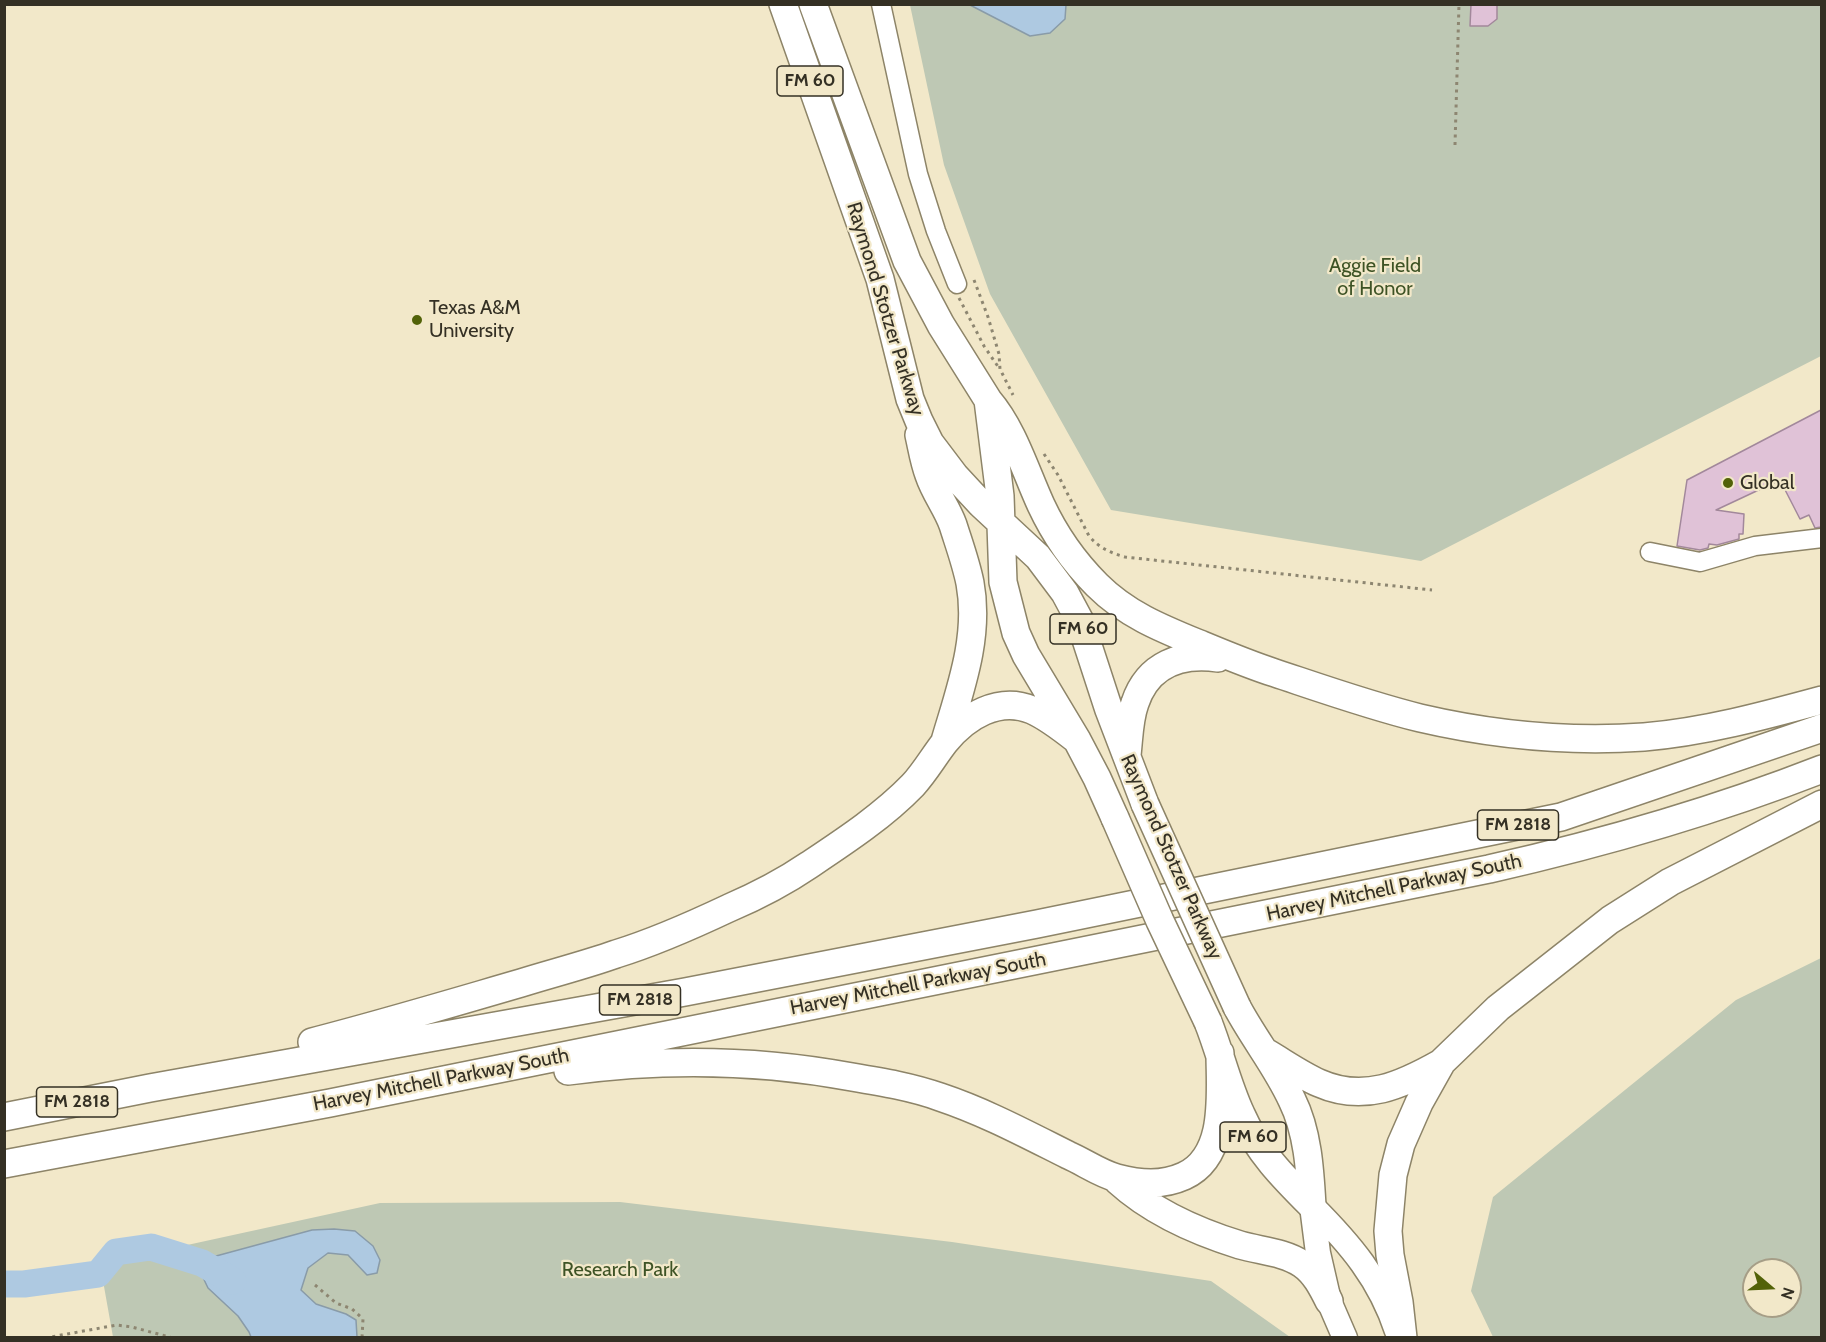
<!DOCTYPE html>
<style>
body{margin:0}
#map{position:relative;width:1826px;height:1342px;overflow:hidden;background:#f2e8c9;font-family:Cabin,sans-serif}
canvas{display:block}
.frame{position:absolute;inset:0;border:6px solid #343024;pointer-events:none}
.north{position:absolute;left:1742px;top:1258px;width:60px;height:60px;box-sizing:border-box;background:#f2e8c9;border:2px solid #a69e87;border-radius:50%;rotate:109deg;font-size:16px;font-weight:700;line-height:24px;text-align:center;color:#343024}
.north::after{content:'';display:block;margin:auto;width:21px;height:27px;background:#526208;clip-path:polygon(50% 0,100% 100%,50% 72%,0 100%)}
</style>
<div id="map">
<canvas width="1826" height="1342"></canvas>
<div class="frame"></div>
<div class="north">N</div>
</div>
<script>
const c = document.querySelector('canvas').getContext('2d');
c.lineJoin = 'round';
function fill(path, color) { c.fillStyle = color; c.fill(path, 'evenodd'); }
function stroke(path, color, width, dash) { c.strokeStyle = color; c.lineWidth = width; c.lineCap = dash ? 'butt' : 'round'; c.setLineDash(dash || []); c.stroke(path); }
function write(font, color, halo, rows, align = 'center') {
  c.font = font + ' Cabin,sans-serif'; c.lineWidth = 4.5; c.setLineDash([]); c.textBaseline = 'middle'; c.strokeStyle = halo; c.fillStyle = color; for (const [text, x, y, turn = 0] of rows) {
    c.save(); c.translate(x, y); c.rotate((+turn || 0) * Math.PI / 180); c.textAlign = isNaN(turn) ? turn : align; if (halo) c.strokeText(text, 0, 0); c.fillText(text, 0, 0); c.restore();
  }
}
fill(new Path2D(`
 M910,5H1821V356L1421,561L1111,510L990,294L944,165Z
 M1821,958V1337H1493L1471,1291L1493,1197L1736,1000ZM1754,1270H1790V1306H1754Z
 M620,1202L952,1242L1211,1281L1290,1337H113L100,1264L380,1203Z`), '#bec8b4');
const water = new Path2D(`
 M970,5H1066L1065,19L1050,33L1030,36Z
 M334,1229L355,1231L373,1246L380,1260L377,1273L367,1275L348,1255L328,1253L308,1268L301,1290L316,1304L346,1314L356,1320L357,1337H251L249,1332L238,1316L208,1288L199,1269L205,1259L312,1230Z`);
fill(water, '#aec9e1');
stroke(water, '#899ba8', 1.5);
stroke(new Path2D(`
 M4,1284H24L98,1274L116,1252L151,1247L202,1263L233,1281`), '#aec9e1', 27);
const building = new Path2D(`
 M1471,4H1497V19L1488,26H1470Z
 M1821,410V527L1815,528L1809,515L1800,519L1780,480L1716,510L1744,514L1743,534H1739V539L1717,545L1709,544L1708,548L1700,550L1677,546L1687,480Z`);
fill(building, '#e0c2d7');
stroke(building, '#a2889b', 1.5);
const minor = new Path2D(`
 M881,4L918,174L936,231L957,284
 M1650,552L1700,562L1755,546L1822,538`);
const major = new Path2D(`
 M1312,1206C1350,1244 1380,1279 1397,1331
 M1312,1206L1318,1253L1329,1301L1345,1338`);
const highway = new Path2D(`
 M783,4L880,279L910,399L919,421L930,443L955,476L981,504L1038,557L1065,593L1080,621L1109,710L1145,804
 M813,4L907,261L941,325L988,400L1000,496L1003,582L1016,633L1026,655L1077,740L1097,778L1115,818
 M988,400C1013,429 1025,470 1041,505C1055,535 1073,561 1097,585C1127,615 1163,629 1202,645C1226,655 1250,665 1275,673C1323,689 1371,706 1420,718C1493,735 1570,742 1644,737C1704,732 1763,716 1822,700
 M919,435C922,448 924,462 929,475C935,493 947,508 953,525C959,544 966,563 970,583C980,637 960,690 945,741
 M1127,755C1129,738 1129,719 1135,703C1148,664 1181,653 1218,658
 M1237,1007C1254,1039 1277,1067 1292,1100C1308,1132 1310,1171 1312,1206
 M1208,1022C1220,1052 1227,1084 1241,1114C1257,1151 1284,1178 1312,1206
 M312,1042C382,1024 452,1003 521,983C553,973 585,965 616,954C655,942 693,925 729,908C757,896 784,882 809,865C845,841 883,816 913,785C925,772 934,756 945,742C966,716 999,696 1032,710C1048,717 1063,729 1077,740
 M1267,1053C1284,1063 1301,1075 1319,1083C1364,1103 1402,1085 1441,1063
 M568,1071C664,1058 756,1059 852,1077C882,1082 912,1087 940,1097C985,1112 1026,1134 1068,1155C1084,1162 1101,1174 1117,1178C1140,1184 1162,1186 1184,1176C1228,1156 1220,1092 1220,1053
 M4,1117L150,1088L685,992L1037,924L1561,817L1822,728
 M4,1164L330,1103L1489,869C1604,843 1712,812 1822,769
 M1118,1181C1151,1211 1198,1232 1240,1245C1261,1251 1284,1252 1302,1264C1315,1273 1322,1287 1329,1301
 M1403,1338L1399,1302L1390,1255L1388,1231L1393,1175L1401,1144L1419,1103L1442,1062L1498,1008L1610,920L1670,882L1822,804`);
stroke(minor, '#8d8468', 21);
stroke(major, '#8d8468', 27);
stroke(highway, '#8d8468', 30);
stroke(new Path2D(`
 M1455,145L1459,4
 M974,280L988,317L999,354L1000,369L1013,395
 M959,298L984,346L999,368
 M1044,454L1058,475L1089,536C1099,548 1111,553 1125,557L1432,590
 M315,1285L336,1303L352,1309L363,1319L362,1338
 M45,1338L117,1325L132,1327L173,1338`), '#8d8671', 3, [3, 4.5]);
stroke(minor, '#fff', 18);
stroke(major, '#fff', 24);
stroke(highway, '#fff', 27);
const highwayBridge = new Path2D(`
 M1145,804L1237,1007
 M1115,818L1160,921L1208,1022`);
stroke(highwayBridge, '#8d8468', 30, []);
stroke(highwayBridge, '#fff', 27);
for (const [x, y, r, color] of [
 [417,320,6,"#526208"],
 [1728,483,6,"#526208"]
]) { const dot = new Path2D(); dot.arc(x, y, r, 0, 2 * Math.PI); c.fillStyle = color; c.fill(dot); stroke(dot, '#f2e8c9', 2); }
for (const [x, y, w] of [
 [810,81,66],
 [1083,629,66],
 [1518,825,81],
 [640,1000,81],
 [77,1102,81],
 [1253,1137,66]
]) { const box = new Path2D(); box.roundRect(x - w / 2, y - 15, w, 30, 4.5); c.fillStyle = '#f2e8c9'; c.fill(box); stroke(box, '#343024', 1.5); }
write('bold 18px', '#343024', null, [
 ["FM 60",810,81],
 ["FM 60",1083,629],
 ["FM 2818",1518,825],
 ["FM 2818",640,1000],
 ["FM 2818",77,1102],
 ["FM 60",1253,1137]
]);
write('20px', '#3e5325', '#f2e8c9', [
 ["Aggie Field",1375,266],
 ["of Honor",1375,289],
 ["Research Park",620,1270]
]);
write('20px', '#343024', '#f2e8c9', [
 ["Texas A&M",429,308],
 ["University",429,331],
 ["Global",1740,483]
], 'left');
write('20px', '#343024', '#f2e8c9', [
 ["Raymond Stotzer Parkway",885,309,73],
 ["Raymond Stotzer Parkway",1171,857,66],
 ["Harvey Mitchell Parkway South",1394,888,-12],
 ["Harvey Mitchell Parkway South",918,984,-11],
 ["Harvey Mitchell Parkway South",441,1080,-11]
]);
</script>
